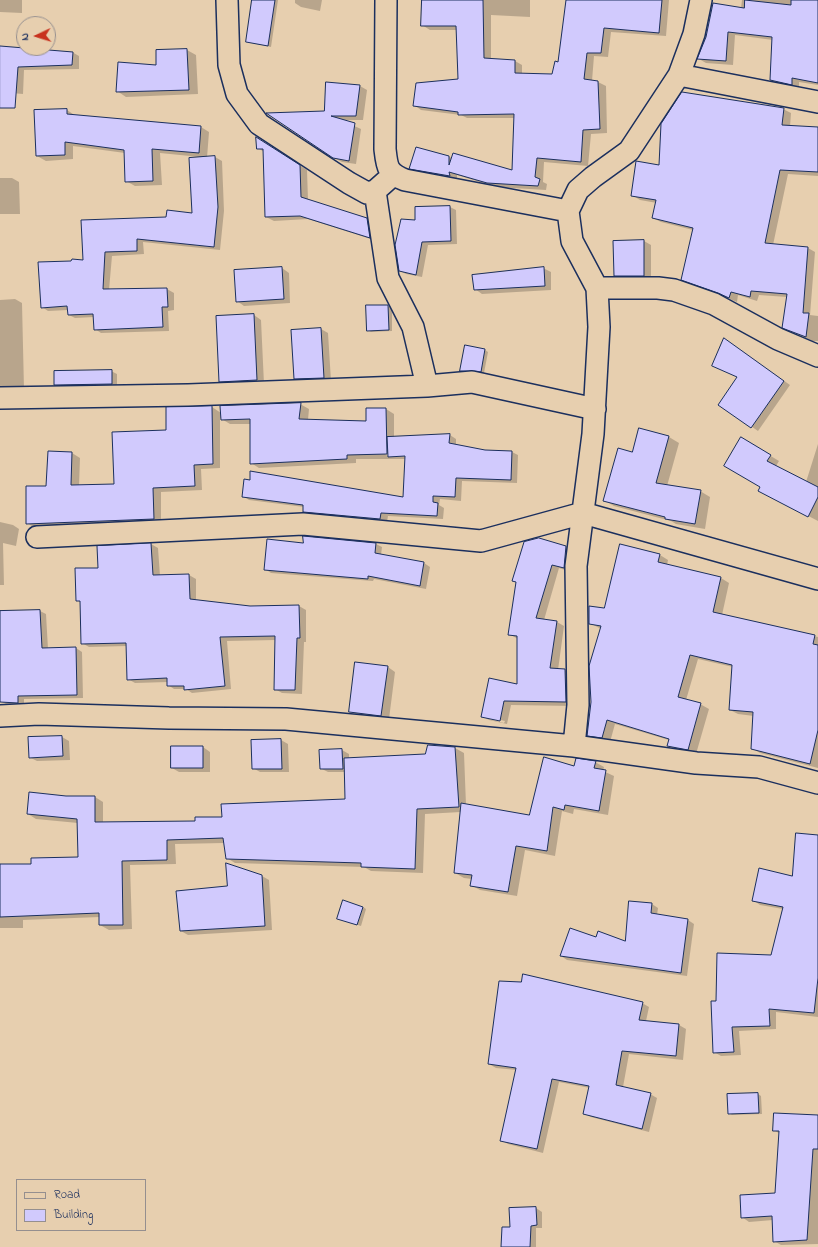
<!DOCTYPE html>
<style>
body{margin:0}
#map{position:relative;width:818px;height:1247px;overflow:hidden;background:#e7cfaf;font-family:"Indie Flower",sans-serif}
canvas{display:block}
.legend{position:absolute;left:16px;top:1179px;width:130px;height:52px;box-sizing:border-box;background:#e7cfaf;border:1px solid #958f8f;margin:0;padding:5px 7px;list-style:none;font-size:12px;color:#1b2f5e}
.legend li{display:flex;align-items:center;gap:8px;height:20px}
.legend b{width:20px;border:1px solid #958f8f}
.north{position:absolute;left:16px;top:16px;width:40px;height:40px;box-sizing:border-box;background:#e7cfaf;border:1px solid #958f8f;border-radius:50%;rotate:266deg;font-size:11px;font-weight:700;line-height:16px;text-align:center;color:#1b2f5e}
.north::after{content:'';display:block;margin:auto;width:14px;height:18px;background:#c8321e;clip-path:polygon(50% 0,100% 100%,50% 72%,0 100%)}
</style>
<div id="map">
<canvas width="818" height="1247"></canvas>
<ul class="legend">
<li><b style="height:5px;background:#e7cfaf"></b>Road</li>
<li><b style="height:11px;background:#d1cafd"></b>Building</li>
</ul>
<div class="north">N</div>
</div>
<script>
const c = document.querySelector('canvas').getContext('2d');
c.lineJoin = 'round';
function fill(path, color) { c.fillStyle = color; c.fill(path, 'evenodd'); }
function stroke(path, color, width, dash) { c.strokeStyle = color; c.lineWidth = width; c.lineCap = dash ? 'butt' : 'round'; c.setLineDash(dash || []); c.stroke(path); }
fill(new Path2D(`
 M0,0H22V13L0,12Z
 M253,0H278L271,47L247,42Z
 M295,0H322L320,11L301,7L295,3Z
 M423,0H530V17L491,15V60L515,61L522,65V74L553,75L559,63L567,0H669L666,36L611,32L608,57L594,56L592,81L598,82L606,86L607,133L591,134L588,166L544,162L543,182L547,184L546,190L496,187L457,175V180L418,172L410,168L449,157L512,172L515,118H467L461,115L421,110L414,105L459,80L457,30H430L422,25Z
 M742,0H818V85L799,82V88L778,84L771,80L773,40L735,35L733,65L706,63L699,59L741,8Z
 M0,47L72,52L79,56V69L24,70L23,94L0,92Z
 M187,50L196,55L198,94L126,97L117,91Z
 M360,86L367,90L363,120H341L361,129L356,164L342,162L334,158L325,112Z
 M783,109L791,113L790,127L818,128V176L788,174L773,245L808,248L815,252L810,315L818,316V341H812L783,327L787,297L759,295L757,301L738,295L737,302L682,279L693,230L661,222L653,218L657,203L640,200L632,195L660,166Z
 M67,110L76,116L201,127L209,132L207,158L215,157L222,161L224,211L220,250L143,242L144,254L112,256L109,290L167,289L174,293V310L168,311L169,331L101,333L95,329L94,317L75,318L69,315L68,310L48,311L42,307L84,261L167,218L193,214L200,157L160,153L162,185L135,186L126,181L125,153L73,146V159L46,161L37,156Z
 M264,142L307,170L308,200L366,219L374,223L377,241L308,219L274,221L266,217L264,152L258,148Z
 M0,178H12L19,182L20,214H0Z
 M450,207L456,210L457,244L428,245L422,277L406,274L400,271L416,221V208Z
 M644,241L651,245V280H622L615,275Z
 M282,268L289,273L290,303L244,306L237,301Z
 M543,268L551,272V290L482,294L475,289Z
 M15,299L22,303L24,389L0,392V300Z
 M367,306H388L392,308V331L371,332L368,330Z
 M254,315L261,320L264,384L227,385L220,381Z
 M321,329L328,333L331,381L302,383L295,378Z
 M730,343L790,385L758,431L719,404L738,377Z
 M485,350L488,352L484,373L465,372L461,370Z
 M111,371L117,374V387L60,388L55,385Z
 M300,404L309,409L308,420L367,422L386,409L394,414V438L450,435L456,439V445L485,451L512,452L518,455L517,483L462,481L461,501L440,499L439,505L444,508L443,519L388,516L387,522L310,515L304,511V507L249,500L243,496L404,498L406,459H356V463L259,468L251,463V424H230L220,418V468L201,469L202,490L161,492V523L35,528L27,523L47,487L72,453L80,458L79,486L115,485L167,431L212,407L221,413ZM383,451L389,454V457L382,452Z
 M639,429L669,437L679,443L667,486L700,491L710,497L705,529L676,524L671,521L614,506L604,500L633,453Z
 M741,438L779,461L776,466L806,482L818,444V521L768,495L761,487Z
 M0,522L13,525L19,529L16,546L3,543L4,585H0Z
 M304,537L376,544L382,547L381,555L424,563L430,567L426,589L374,579L373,581L271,573L265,569L304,544Z
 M539,539L566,547L573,551L571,572L559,568L544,620L557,622L564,626L558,670H565L572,674L573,706L511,705L507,724L489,720L482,716L518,686V639L509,634ZM488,717L505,721L504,723L488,719Z
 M151,544L158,548L160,576L189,575L196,579V601L250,607L299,606L306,610V642H304L302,694L282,693L275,689L276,640L227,641L231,689L192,693L186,689H174L168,685V682L135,683L128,679L127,646L89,647L82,643L81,602L77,600L99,569Z
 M660,555L668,560L667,565L721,578L729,583L722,615L818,637V768L760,753L752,748L754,716L738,714L730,710L733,667L698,659L686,700L700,704L709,709L696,754L676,750L668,745L669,740L615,724L610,742L597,740L588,735L601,629L590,623Z
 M40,611L46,614L48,649L76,648L82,652L83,698L24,699V706L6,704L0,701V620Z
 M356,663L388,667L395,672L389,719L357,715L350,711Z
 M62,737L69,741L70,760L37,761L29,757Z
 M281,740L288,744L289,772H260L253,768Z
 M172,747H203L210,752V772H179L172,768Z
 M455,748L464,753L466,805L530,817L574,767L595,762L604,767L603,771L614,776L608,815L574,809L573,814L562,811L555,856L525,850L517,896L480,890L471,885L472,879L464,878L455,873L461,812L425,814L423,873L371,871L364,867L235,863L227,858L224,843L175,844L176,864L130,865L132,929L109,930L100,925V917L23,920V928H0V865H32L79,858L78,823L36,819L28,814L66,797H95L103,802V823L196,822L346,800L345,772H328L320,768L342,750L349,754V759L426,755Z
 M818,836V1017L776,1012V1029L739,1031L741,1055L721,1056L714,1052L717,1002L771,956L783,909L760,905L753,900L793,877Z
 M262,876L269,880L272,930L188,935L181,931L228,887Z
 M652,904L658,908L657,915L688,920L694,924L687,976L567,960L561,956L597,938L626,943Z
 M363,907L366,909L361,926L342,920Z
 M642,1003L649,1007L646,1021L679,1025L686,1029L683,1060L629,1054L623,1087L650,1094L657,1098L649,1132L591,1117L584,1113L590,1088L559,1082L543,1153L508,1144L501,1140L517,1070L496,1068L489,1064Z
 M758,1094L761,1096L762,1114L732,1115L729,1113Z
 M818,1116V1244L781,1245L774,1241L773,1220L749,1222L742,1217L776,1194L780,1134L774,1130Z
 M536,1208L542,1212V1228H536V1247H502L511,1228Z`), '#0003');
const building = new Path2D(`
 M252,0H275L268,46L246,42Z
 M422,0H483L484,58L515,60V73L552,74L555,61L558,62L566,0H662L659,33L604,28L601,53H587L584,79L598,81L600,129L583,130L581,162L537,158L535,177L540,179L538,186L487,183L449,172L450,176L409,169L416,147L449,156V165L453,153L512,170L514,114L458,115V112L413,106L416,83L458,79L456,26H421Z
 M745,0L791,5V0H818V83L792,78V85L770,80L772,37L728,32L726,61L697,59L706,37L713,3L744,8Z
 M0,46L73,52L72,65L18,67L15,108H0Z
 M187,49L189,90L116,92L118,62L156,65V50Z
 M326,82L360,85L356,116H331L355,123L349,161L333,158L266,113L324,111Z
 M682,92L784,108L782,125L818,127V172L780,170L765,243L808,247L803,313H809L806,337L782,328L787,294L751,291L750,297L731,292L729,298L718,293L681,280L693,228L652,218L656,200L631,196L636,161L659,165L661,124Z
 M67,109V114L201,126L199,153L152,149L153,181L125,182L124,150L65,142V155L36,156L34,110Z
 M256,137L300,165L301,197L367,218L370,238L300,216L265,217L263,149H257Z
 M215,156L218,207L214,247L137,239V251L105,252L103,289L167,288L168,307H162L163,327L94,330L93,314L68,315L67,306L41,308L38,262L71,261L72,259L83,260L81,220L166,217L167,210L192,213L189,158Z
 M450,206L451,241L422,242L416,275L399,271L395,245L401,219L415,220V207Z
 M644,240V276H614L613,241Z
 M282,267L284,299L236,302L234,270Z
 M544,267L545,286L474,290L472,275Z
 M366,305H388L389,330L367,331Z
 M254,314L257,380L219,382L216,316Z
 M321,328L324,378L294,379L291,330Z
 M724,338L784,381L751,428L718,405L737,377L712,366Z
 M465,345L485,349L481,372L460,371Z
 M112,370V384L54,385V371Z
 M301,403L299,419L366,421V408H386L387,454L347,455V459L250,464V419L221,420L220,406Z
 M212,406L213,464L194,465L195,486L153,488L154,519L26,524V486H46L48,451L72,452L71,485L114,484L112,432L166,430V407Z
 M639,428L669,436L656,483L701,490L695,524L665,519V517L603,501L618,448L632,452Z
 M450,434L449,443L485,450L512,451L511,480L456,478L455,497L433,496V502L438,503L437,516L381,513L380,519L303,512V505L242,497L244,479L250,480V471L403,497L405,456L388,457L387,437Z
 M741,437L771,455L767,461L818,487V497L808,517L758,491L760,487L724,466Z
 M303,536L376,543L375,553L424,562L420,586L368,576V579L264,570L267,539L303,543Z
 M539,538L566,546L564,568L552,565L536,618L557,621L550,668L565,669L566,702L504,701L500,721L481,717L489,678L517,684V636L508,635L516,582L512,581L524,542Z
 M151,543L153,575L189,574L190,599L250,606L299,605L300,638H297L295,690H274L275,636L220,637L225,686L184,690V686H167V678L127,680L126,643L81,644L80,601H76L75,568H98L97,546Z
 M620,544L660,554L658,562L721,577L713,612L815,635L813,644L818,645V730L810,764L751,749L753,712L729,710L732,665L690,655L678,697L701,703L688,750L667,746L669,739L607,720L602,738L587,736L591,702L589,666L601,626L589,624V606L604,608Z
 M40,610L42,648L76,647L77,695L18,696V703L0,702V611Z
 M355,662L388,666L381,716L349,712Z
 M62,736L63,756L29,758L28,737Z
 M281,739L282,769H252L251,740Z
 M428,745L455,747L459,807L417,809L415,869L361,867V863L226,859L223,838L167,840V860L122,861L123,925H99V913L0,917V864H31V858L78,857L77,819L27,814L29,792L66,796H95V822L195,821V817H222L221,804L345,799L344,758L425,754Z
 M171,746H203V768H171Z
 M342,749L343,769H320L319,750Z
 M544,757L574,766L576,758L596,761L594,768L606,770L599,811L565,805L564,810L553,807L547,851L516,846L508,892L470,886L472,875L454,873L461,803L529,815Z
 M796,833L818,835V978L814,1013L769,1009L770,1026L732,1027L734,1052L713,1053L711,1001H716L717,953L771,955L783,907L752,901L759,868L792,876Z
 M226,863L262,875L265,926L180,931L176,891L227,886Z
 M343,900L363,907L357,925L337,919Z
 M629,901L652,903L651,913L688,919L681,973L560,956L570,928L596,937L598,931L625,941Z
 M523,974L643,1002L639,1020L679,1024L676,1056L622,1051L616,1085L651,1093L642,1129L583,1114L589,1086L552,1079L537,1149L500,1141L516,1068L488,1064L499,981L521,982Z
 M758,1093L759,1113L728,1114L727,1094Z
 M774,1113L818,1115V1149H813L807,1240L773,1242L772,1216L741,1218L740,1195L775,1193L779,1131H773Z
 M536,1207L537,1225L531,1226L530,1247H501L502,1227H510L509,1208Z`);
fill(building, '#d1cafd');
stroke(building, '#1b2f5e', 1);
const street = new Path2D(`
 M227,0L229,65L237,94L259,124L349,183L367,193L375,191L393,175
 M386,0L385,149C387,167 387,173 405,180L568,211
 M679,75L818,102
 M375,191L388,278L413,327L427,386
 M597,288H658L674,290L714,304L778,339L818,356
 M0,398L188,395L427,386L472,382L595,409
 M37,537L303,524L481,541L583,513L818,579
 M0,716L39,714L169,718L286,719L574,746L696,763L759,767L818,783
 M574,746L578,705L576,566L593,434L599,327L597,288L572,241L568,211L578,190L593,177L629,151L679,75L694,34L701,0`);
stroke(street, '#1b2f5e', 24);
stroke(street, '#e7cfaf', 21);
</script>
